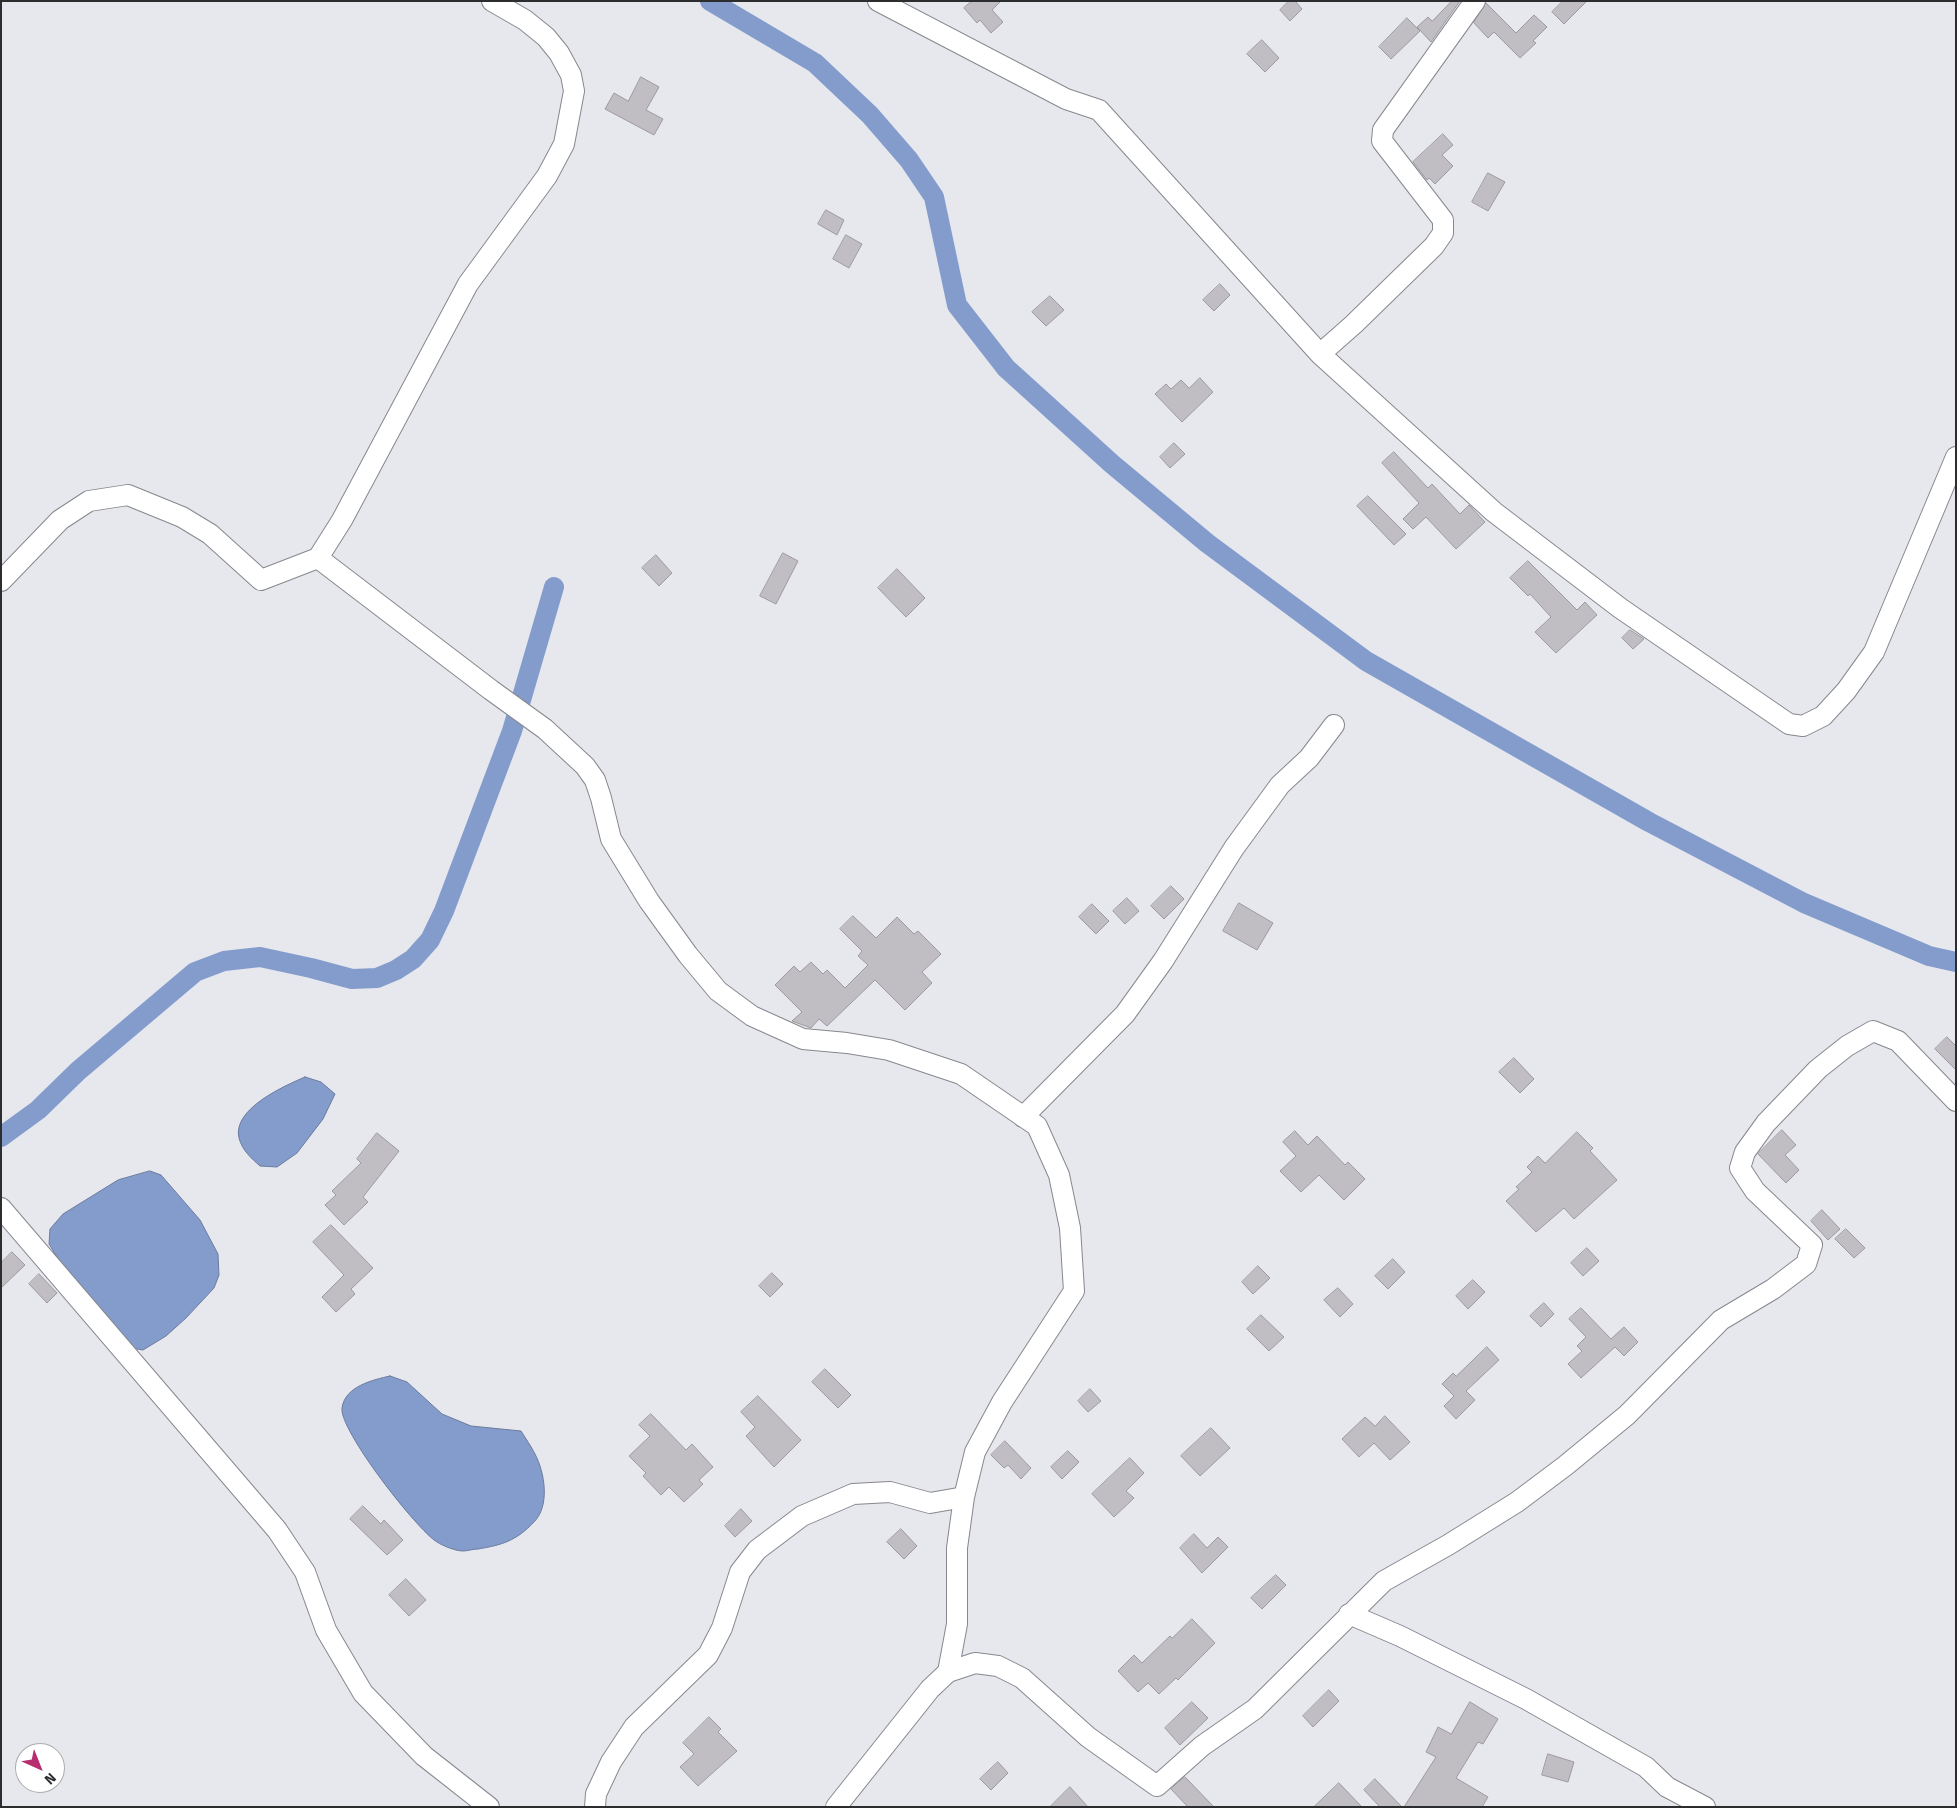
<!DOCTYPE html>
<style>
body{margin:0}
#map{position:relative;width:1957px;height:1808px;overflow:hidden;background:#e6e8ee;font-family:"Fira Sans",sans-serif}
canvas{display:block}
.frame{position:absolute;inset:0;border:2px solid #2c2d2f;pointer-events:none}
.north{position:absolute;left:15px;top:1743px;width:50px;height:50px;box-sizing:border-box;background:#fff;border:1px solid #ababac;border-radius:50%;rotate:136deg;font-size:14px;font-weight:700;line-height:20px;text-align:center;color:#2c2d2f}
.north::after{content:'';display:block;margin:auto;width:18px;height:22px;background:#b62e6e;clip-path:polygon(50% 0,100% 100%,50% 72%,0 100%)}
</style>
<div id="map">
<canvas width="1957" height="1808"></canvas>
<div class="frame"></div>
<div class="north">N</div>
</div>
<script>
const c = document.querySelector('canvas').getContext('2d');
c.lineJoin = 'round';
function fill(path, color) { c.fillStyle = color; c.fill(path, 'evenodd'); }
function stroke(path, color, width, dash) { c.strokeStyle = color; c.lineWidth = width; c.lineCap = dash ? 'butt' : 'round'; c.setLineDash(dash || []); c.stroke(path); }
const water = new Path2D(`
 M305,1077L321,1082L335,1094L323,1119L297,1153L277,1167L260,1166C251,1158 242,1150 239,1138C232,1109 284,1086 305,1077Z
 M150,1171L161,1175L200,1220L218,1254L219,1275L214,1288L186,1318L166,1336L143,1350L131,1348L57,1257L49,1244L50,1229L63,1214L118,1180Z
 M390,1376L407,1382L442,1414L471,1426L521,1431C526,1439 531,1446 535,1454C545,1473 550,1506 534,1522C516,1541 502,1545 478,1549C473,1549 467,1551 463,1551C456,1551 443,1546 437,1542C417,1530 339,1430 342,1408C345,1386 373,1380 390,1376Z`);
fill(water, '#849ccc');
stroke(water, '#6a7b9d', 1);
stroke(new Path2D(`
 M710,1L815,63L870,115L909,160L934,197L957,305L1006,368L1112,464L1207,543L1366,661L1649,822L1804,903L1929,956L1956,962
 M1,1137L38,1110L78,1071L195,972L224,961L260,957L311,968L352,979L377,978L396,970L413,959L430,940L444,911L512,731L554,587`), '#849ccc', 20);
const building = new Path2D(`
 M972,1H1001L992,10L1003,22L991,33L980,20L977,23L964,8Z
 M1289,1H1295L1302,9L1290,21L1280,10Z
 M1452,1H1460L1431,42L1417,27L1428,17L1432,21Z
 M1563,1H1587L1564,24L1552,12Z
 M1486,3L1516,33L1534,15L1547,27L1533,41L1536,43L1520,58L1494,32L1488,38L1474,23Z
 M1407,18L1420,31L1391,59L1379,47Z
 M1262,40L1279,58L1265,72L1247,54Z
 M641,77L659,87L646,110L663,119L654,135L605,109L614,93L628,101Z
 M1443,134L1453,145L1442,155L1453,166L1435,184L1429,178L1427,180L1413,162Z
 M1488,173L1505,182L1488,211L1472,202Z
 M826,210L844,220L837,235L818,224Z
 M846,235L862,244L849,268L833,259Z
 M1220,284L1230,295L1214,311L1203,300Z
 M1050,296L1064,310L1046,326L1032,312Z
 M1200,378L1213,392L1182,422L1155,394L1166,384L1171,389L1181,380L1189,388Z
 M1174,443L1185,454L1170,468L1160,457Z
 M1394,452L1428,488L1432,484L1460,514L1469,505L1485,522L1456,549L1426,517L1413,529L1403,519L1419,503L1382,463Z
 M1368,496L1406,534L1394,545L1357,506Z
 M783,553L798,561L776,604L760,596Z
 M656,555L672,573L659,586L642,568Z
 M1528,561L1577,610L1585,602L1597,615L1556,653L1535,632L1551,617L1530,594L1528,596L1510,578Z
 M897,569L925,598L906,617L878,588Z
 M1630,630L1644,639L1633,649L1622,638Z
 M1171,886L1184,899L1164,919L1151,906Z
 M1127,898L1139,911L1125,924L1113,911Z
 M1239,903L1273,923L1257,950L1223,931Z
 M1092,904L1109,921L1096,934L1079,917Z
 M853,916L876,938L897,917L914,934L918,931L941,954L922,972L932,983L905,1010L875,980L827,1026L819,1019L811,1028L792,1021L802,1012L775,985L794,966L800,972L811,962L823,974L827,970L845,988L868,965L858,956L862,951L840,929Z
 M1947,1037L1956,1046V1070L1935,1049Z
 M1514,1058L1534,1079L1520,1093L1499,1072Z
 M1782,1130L1796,1145L1785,1155L1799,1170L1786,1183L1758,1154Z
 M1295,1131L1308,1145L1317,1136L1345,1165L1348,1162L1365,1179L1344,1200L1319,1175L1301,1192L1280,1171L1296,1156L1283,1142Z
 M1577,1132L1593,1148L1590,1151L1617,1180L1574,1219L1564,1208L1536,1232L1506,1201L1519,1189L1516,1187L1532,1172L1527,1167L1538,1156L1545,1163Z
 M377,1133L399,1151L363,1197L368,1202L344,1225L325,1205L336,1195L332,1191L361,1163L357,1159Z
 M1822,1210L1840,1229L1828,1240L1811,1221Z
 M331,1225L373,1268L351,1289L355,1294L336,1312L322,1297L344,1275L313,1242Z
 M1846,1229L1865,1248L1854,1258L1835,1239Z
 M1587,1248L1599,1261L1583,1276L1571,1263Z
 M12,1252L25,1265L1,1288V1263Z
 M1393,1259L1405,1272L1388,1289L1375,1276Z
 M1258,1266L1270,1278L1253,1294L1242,1282Z
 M772,1273L783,1284L770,1297L759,1286Z
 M39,1274L57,1293L47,1303L29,1284Z
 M1473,1280L1485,1292L1468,1309L1456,1296Z
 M1338,1288L1353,1304L1340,1317L1324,1300Z
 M1544,1303L1554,1314L1541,1327L1530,1316Z
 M1581,1308L1611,1339L1624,1327L1638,1342L1624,1356L1615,1347L1581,1378L1568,1364L1582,1351L1577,1346L1586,1337L1569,1319Z
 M1261,1315L1284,1337L1269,1351L1247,1329Z
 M1487,1347L1499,1360L1466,1391L1475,1400L1456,1419L1444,1406L1454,1396L1442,1384L1453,1373L1456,1376Z
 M825,1369L851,1395L838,1408L812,1382Z
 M1090,1389L1101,1401L1088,1412L1078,1401Z
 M758,1396L801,1440L774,1467L746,1436L755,1427L741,1412Z
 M651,1414L686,1450L692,1444L713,1467L699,1480L703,1484L684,1502L669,1487L661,1495L643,1476L646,1473L629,1456L650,1436L639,1425Z
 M1385,1416L1410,1442L1390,1460L1374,1443L1359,1457L1342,1439L1365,1417L1375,1426Z
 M1211,1428L1230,1448L1200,1476L1181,1456Z
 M1005,1441L1031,1468L1021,1479L1008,1465L1004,1468L991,1455Z
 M1068,1451L1079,1462L1062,1479L1051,1467Z
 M1130,1458L1144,1473L1126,1491L1134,1498L1114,1517L1092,1494Z
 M363,1506L381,1524L384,1520L403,1540L387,1555L350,1519Z
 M741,1509L752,1521L735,1537L725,1526Z
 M901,1529L917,1546L904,1559L887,1542Z
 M1194,1534L1207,1548L1218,1537L1228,1547L1202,1573L1180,1548Z
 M1276,1575L1286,1585L1262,1609L1251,1598Z
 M406,1579L426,1600L409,1616L389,1595Z
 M1192,1619L1215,1643L1178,1680L1176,1678L1159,1694L1148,1683L1138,1692L1118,1671L1134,1655L1142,1663L1170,1636L1172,1638Z
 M1329,1690L1339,1701L1313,1727L1303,1716Z
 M1192,1702L1208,1718L1180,1745L1165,1728Z
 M1470,1702L1498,1719L1483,1744L1478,1742L1456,1778L1488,1797L1482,1807H1404L1436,1757L1426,1752L1438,1727L1451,1734Z
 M709,1717L721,1729L718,1732L737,1751L698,1786L680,1767L694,1754L683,1743Z
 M1548,1754L1574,1762L1568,1782L1542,1775Z
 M998,1762L1008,1773L991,1790L980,1779Z
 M1185,1777L1214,1807H1188L1171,1789Z
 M1375,1779L1402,1807H1380L1364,1790Z
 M1339,1783L1362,1807H1314Z
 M1070,1787L1088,1807H1050Z`);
fill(building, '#c0bdc3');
stroke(building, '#9d9a9f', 1);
const street = new Path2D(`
 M878,1L1066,99L1099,110L1320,354L1494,512L1620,608L1789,724L1803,726L1823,716L1846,691L1874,652L1956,457
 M1320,354L1354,324L1434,246L1443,233V220L1382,141L1383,130L1475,1
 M318,558L491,690L545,729L585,766L595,780L601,798L611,839L649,901L688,955L718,991L752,1016L803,1039L847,1043L889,1050L961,1074L1037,1126L1059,1175L1070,1228L1074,1291L1002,1402L975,1452L964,1497L957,1548V1624L948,1672
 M1,581L60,520L89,501L128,495L182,517L210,534L261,580L318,558L342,520L468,284L547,176L564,144L574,91L571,75L559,53L546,37L525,20L492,1
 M1023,1117L1125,1014L1163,961L1234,848L1280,785L1309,758L1334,725
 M1,1208L277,1530L305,1572L326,1630L363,1693L424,1756L489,1807
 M1349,1614L1400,1636L1526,1699L1646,1767L1667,1787L1705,1807
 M595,1807L596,1794L611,1762L634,1727L708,1655L722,1628L740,1572L757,1550L802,1516L853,1494L890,1492L930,1503L964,1497
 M836,1807L930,1689L948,1672L975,1663L998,1666L1022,1678L1088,1737L1157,1786L1202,1746L1255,1709L1384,1581L1448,1545L1517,1502L1565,1466L1627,1415L1721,1320L1773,1289L1806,1264L1812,1245L1755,1191L1740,1168L1745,1152L1766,1123L1818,1069L1847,1046L1873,1031L1898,1041L1956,1101`);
stroke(street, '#86888e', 22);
stroke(street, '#fff', 20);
</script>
